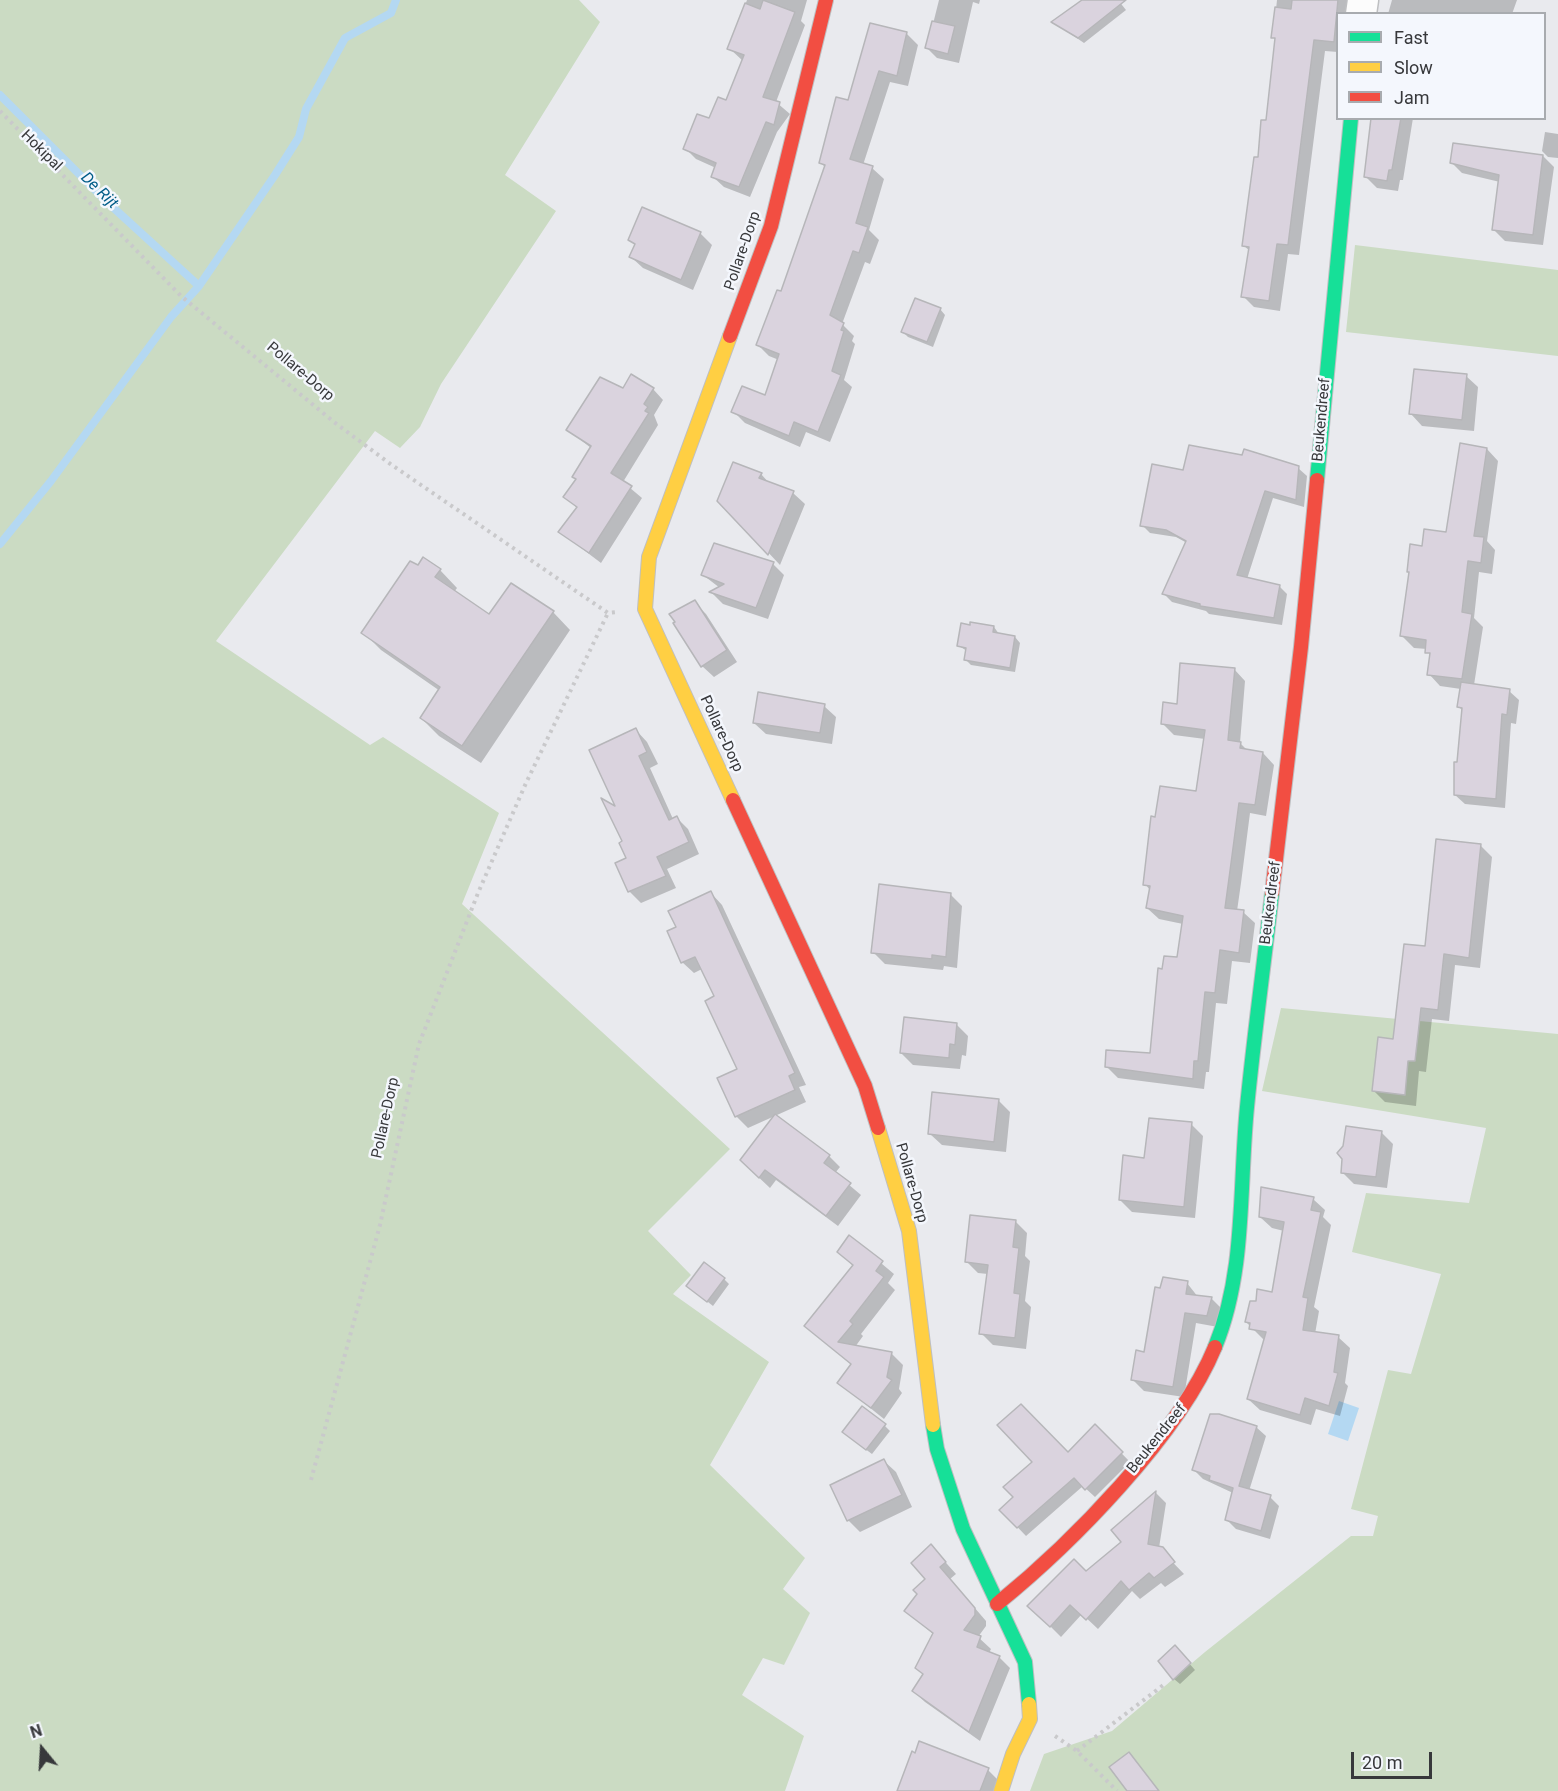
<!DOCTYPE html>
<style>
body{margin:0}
#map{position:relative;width:1558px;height:1791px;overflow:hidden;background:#e9eaee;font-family:Roboto,sans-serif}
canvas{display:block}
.legend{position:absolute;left:1336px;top:12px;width:210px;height:108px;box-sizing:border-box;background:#f4f7fd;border:2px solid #a8abaf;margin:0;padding:8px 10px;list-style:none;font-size:18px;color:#37383b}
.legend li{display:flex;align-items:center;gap:12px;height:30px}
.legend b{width:30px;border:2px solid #a8abaf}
.north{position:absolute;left:12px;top:1719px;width:60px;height:60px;-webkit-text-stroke:4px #f4f7fd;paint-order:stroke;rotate:342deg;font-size:16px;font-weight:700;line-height:24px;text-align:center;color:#37383b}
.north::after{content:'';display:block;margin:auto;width:21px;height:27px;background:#37383b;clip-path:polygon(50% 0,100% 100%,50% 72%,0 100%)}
.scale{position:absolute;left:1351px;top:1752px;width:81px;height:27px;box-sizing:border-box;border:3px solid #37383b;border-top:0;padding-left:8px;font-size:18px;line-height:21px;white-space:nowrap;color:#37383b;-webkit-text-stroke:4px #f4f7fd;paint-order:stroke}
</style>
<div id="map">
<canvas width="1558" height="1791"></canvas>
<ul class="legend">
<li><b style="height:8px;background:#16e098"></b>Fast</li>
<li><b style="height:8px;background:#ffcf43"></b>Slow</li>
<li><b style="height:8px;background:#f24e42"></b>Jam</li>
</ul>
<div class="north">N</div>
<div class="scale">20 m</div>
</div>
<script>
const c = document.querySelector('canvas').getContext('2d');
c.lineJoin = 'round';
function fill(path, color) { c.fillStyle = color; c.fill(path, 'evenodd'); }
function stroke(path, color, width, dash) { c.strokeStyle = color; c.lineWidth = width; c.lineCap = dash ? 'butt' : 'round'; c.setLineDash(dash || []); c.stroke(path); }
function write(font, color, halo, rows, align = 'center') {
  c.font = font + ' Roboto,sans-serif'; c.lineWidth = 5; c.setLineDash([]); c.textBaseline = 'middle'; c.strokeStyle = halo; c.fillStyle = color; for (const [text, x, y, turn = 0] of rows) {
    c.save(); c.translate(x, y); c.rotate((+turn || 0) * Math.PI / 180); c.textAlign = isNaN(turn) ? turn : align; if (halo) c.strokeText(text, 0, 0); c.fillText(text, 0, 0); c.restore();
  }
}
fill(new Path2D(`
 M0,0H579L600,22L505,175L556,211L441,384L420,427L400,448L375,431L216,641L370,745L383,737L499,813L462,904L730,1149L648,1231L691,1275L673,1294L769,1362L710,1465L805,1558L783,1589L810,1613L784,1665L763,1658L742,1695L804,1736L785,1791H0Z
 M1355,245L1558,270V356L1346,332Z
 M1281,1008L1558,1034V1791H1030L1044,1754L1112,1731L1205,1652L1351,1536H1373L1378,1516L1351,1509L1388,1370L1411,1374L1441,1274L1352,1252L1366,1193L1469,1203L1486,1128L1262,1091Z`), '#cbdbc3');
fill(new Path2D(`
 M1339,1401L1359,1408L1348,1441L1328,1434Z`), '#b4d8f2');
fill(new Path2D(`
 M747,0H807L801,21L805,25L776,102L790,114L777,132L750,197L724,187L712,176L716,168L696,159L685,148L727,102L743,61L729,48Z
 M939,0H980L979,4L973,2L959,63L937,58L927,48Z
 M1084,0H1118L1126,10L1084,43L1053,22Z
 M1277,0H1350L1349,14H1338V52L1325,51L1299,255L1288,254L1280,311L1254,307L1243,296L1250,251L1244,246L1267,122L1277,41L1273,37Z
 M1392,0H1517L1512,14H1388Z
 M871,25L907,34L918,45L908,86L890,82L863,165L872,168L884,179L869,230L879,240L870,264L865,262L842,324L854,336L852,341L855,344L844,380L852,387L830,442L806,432L800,447L745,423L733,411L766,397L779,360L769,356L758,345L782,293L825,167L821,163L849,102Z
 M1372,118H1413L1403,180H1400L1398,191L1377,188L1366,177Z
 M1545,132L1558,134V158L1548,157L1542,151Z
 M1543,156L1554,167L1543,245L1505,241L1494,230L1500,182L1462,173L1451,162Z
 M700,233L712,245L693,290L643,268L631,257L636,246L630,240Z
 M940,309L945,315L933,347L908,337L902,331Z
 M1466,376L1478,387L1474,431L1422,426L1411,414Z
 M653,389L663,400L654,415L658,425L623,482L642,498L601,563L560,532L578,509L565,497L577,480L591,448L568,430L624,390Z
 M1487,449L1498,461L1487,541L1495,550L1492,574L1479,572L1474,618L1483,627L1474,685L1509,691L1519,700L1516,724L1511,723L1505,808L1465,804L1455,795L1463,711L1459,707L1461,689L1440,686L1429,674L1431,657L1427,649L1414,648L1402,636L1411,574L1408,571L1423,547L1448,534Z
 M1298,468L1307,476L1304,507L1273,498L1247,579L1279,586L1287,594L1282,625L1209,614L1206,611L1172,602L1164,594L1187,543L1176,537L1150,533L1142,525L1184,472Z
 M761,474L770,484L793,493L805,504L780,565L719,500Z
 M773,564L784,575L768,619L723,604L712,593L720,588L703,575Z
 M440,570L457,588L454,592L490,616L553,612L570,630L481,763L439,736L421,718L440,691L381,650L363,632Z
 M694,602L706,614L737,662L714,677L702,666Z
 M994,627L999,634L1015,637L1020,643L1015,672L971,665L965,659L967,651L959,646Z
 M1234,669L1245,681L1240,743L1248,751L1263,753L1274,765L1266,816L1250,813L1241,883L1237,911L1243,912L1255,923L1250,963L1232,961L1227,1004L1216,1003L1209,1072H1206L1204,1089L1118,1078L1106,1066L1151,1055L1163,970L1178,958L1183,924L1159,919L1147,908L1150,890L1145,884L1156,818L1197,793L1205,739L1174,735L1162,723L1178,705Z
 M824,706L836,717L832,744L766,734L754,723Z
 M636,730L647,742L658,764L650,768L673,819L677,818L688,829L699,854L667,869L676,888L641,903L629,891L628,859L618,810Z
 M1480,845L1492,857L1480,968L1455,965L1449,1021L1432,1019L1426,1072L1419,1071L1416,1106L1385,1102L1374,1091L1395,1040L1426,948Z
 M711,893L722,905L806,1085L799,1087L806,1102L748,1128L736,1116L739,1070L716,997L702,969L694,973L682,962L678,928Z
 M950,894L962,906L957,968L944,966L943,970L885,964L873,952Z
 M956,1024L968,1036L966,1056L962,1055L960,1069L913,1065L901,1053Z
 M998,1100L1010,1112L1006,1152L942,1145L930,1134Z
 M1191,1124L1203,1136L1195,1218L1132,1212L1120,1200L1145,1159Z
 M1381,1132L1393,1144L1387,1188L1354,1184L1342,1172L1345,1147Z
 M829,1156L840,1167L835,1173L861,1195L838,1226L776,1180L770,1188L752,1171Z
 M1313,1199L1325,1210L1323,1217L1331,1225L1314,1307L1319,1311L1315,1334L1338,1337L1350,1348L1345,1383L1348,1386L1340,1416L1316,1409L1311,1425L1260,1410L1248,1399L1265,1341L1246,1322L1257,1303L1273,1293L1284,1231L1272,1228L1260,1217Z
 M1015,1221L1027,1233L1025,1256L1030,1261L1025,1301L1031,1307L1026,1349L993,1345L981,1333L988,1274L978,1273L967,1262Z
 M850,1237L894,1274L888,1283L895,1290L861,1334L863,1336L855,1347L891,1353L903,1365L899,1389L902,1393L884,1419L839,1383L852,1365L806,1326L853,1266L839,1252Z
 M724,1279L729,1284L713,1306L688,1286Z
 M1187,1283L1198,1297L1211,1298L1222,1309L1218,1327L1196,1323L1184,1397L1144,1391L1133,1380Z
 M885,1426L890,1431L872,1454L849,1437Z
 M1095,1426L1130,1462L1095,1497L1083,1486L1026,1536L1001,1510L1068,1454Z
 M1256,1427L1266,1436L1249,1491L1270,1497L1279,1506L1270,1539L1236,1529L1227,1520L1233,1493L1203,1479L1194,1470Z
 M884,1461L896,1472L912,1507L860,1532L848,1520Z
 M1156,1493L1166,1503L1159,1548L1184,1574L1165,1587L1161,1583L1140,1599L1132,1591L1098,1629L1082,1614L1061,1637L1030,1606L1086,1573L1123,1542L1113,1530Z
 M931,1546L956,1574L950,1579L986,1621V1626L978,1637L991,1649L989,1653L999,1657L1010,1668L980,1741L925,1702L913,1691L924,1675L916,1668L934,1635L906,1611L928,1579Z
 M1180,1653L1195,1670L1180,1684L1174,1679Z
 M988,1770L999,1781L995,1791H899Z`), '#0003');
stroke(new Path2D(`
 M0,95L106,201L199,286
 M0,544L51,481L171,317L199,286L275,175L299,137L306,109L345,38L391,13L396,0`), '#b4d8f2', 8);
const building = new Path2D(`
 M763,0L795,12L763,97L780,102L774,125L766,122L739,187L711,177L716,163L683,149L697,114L709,118L718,97L726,100L744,55L727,49L745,3L760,9Z
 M1082,0H1126L1078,38L1051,22Z
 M1292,0H1338L1334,42L1314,40L1288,245L1277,244L1269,301L1241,297L1249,247L1242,246L1254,157H1258L1261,120H1266L1275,38H1271L1275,7L1291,9Z
 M932,21L955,26L948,54L925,48Z
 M870,23L907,32L897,76L879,71L850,159L873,166L856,223L868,227L859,253L853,251L830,315L844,323L841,330L844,331L832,371L841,375L818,432L794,422L789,436L731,412L742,386L765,395L779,354L756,345L777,290L781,291L825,165L819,163L836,97L848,100Z
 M1371,118H1401L1392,170H1389L1387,181L1364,177Z
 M1453,143L1543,155L1533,235L1492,230L1499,175L1450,163Z
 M642,207L701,232L681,280L629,257L635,244L628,240Z
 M915,298L941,308L927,342L901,332Z
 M1414,369L1467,374L1462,420L1409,414Z
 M631,374L654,388L644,404L648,407L645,411L649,413L611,473L632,486L589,553L558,532L577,507L563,497L576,479L572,477L591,446L566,430L600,377L623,388Z
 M1460,443L1487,448L1474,536L1484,537L1481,563L1468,561L1462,612L1472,614L1462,679L1427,675L1430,653H1425L1426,640L1400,636L1409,572H1407L1410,544L1422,546L1424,529L1446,532Z
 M1189,445L1242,455L1244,449L1299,466L1296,500L1265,491L1237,575L1280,585L1274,618L1200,606V604L1162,594L1186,541L1166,530L1140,526L1152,464L1183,470Z
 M733,462L762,473L759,478L794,491L768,555L717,501Z
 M714,543L774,562L756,608L709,592L724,584L701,575Z
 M423,557L441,569L435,577L489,614L511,583L554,611L462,746L420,718L440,687L361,633L410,561L418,565Z
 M695,600L727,650L701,667L673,623L675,622L669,614Z
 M970,622L994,626L993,632L1015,636L1010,668L964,660L966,648L957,646L961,623L970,625Z
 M1180,663L1235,668L1228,740L1241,742L1240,748L1263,752L1255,805L1239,803L1230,871L1225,908L1244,910L1239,953L1220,950L1215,993L1205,992L1198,1061H1194L1193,1079L1105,1067L1106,1050L1150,1053L1158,968L1162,969L1164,956L1177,957L1183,916L1146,908L1150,886L1143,885L1151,816L1155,817L1160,786L1196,791L1205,730L1161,724L1163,702L1177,704Z
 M1461,682L1510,689L1507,715L1502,714L1496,799L1454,795V762H1457L1462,708L1457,707Z
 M758,692L825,704L820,733L753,723Z
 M636,728L647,752L639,756L669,820L677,816L689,842L657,857L666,876L628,892L615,863L626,858L619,843L622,841L601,798L615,806L589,750Z
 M1436,839L1481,844L1469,958L1444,954L1438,1010L1421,1008L1415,1061H1408L1405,1095L1372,1091L1378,1037L1393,1039L1404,944L1425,946Z
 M879,884L951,893L946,957L932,955V959L871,953Z
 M711,891L795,1073L789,1076L795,1090L735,1117L717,1078L737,1069L705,1001L714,996L695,957L681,963L667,931L676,927L668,911Z
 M904,1017L957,1023L955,1045L950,1044L949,1058L900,1053Z
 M932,1092L999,1099L994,1142L928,1134Z
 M775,1114L830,1155L824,1163L851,1183L826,1216L765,1170L759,1178L740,1160Z
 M1149,1118L1192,1122L1184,1207L1119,1200L1123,1155L1144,1158Z
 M1346,1126L1382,1131L1376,1177L1341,1173L1342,1159L1337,1153L1343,1146Z
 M1261,1187L1314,1197L1311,1210L1321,1212L1303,1297L1308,1298L1303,1330L1339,1335L1334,1372L1338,1373L1329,1406L1305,1398L1300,1415L1247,1399L1266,1332L1249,1329L1250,1323L1245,1322L1250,1301H1256L1257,1289L1272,1292L1284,1222L1259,1217Z
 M970,1215L1016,1220L1013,1247L1019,1248L1014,1293L1020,1294L1015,1338L979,1334L988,1265L965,1262Z
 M849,1235L883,1261L876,1271L884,1277L850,1321L853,1324L838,1342L892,1352L887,1377L892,1380L871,1408L837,1383L851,1364L804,1326L853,1265L837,1252Z
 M704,1262L725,1278L707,1302L686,1286Z
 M1163,1277L1188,1281L1186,1294L1212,1297L1207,1316L1185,1313L1173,1387L1131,1380L1136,1350L1144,1352L1155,1287L1160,1288Z
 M1021,1404L1068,1452L1095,1424L1123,1452L1085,1490L1074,1478L1017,1528L999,1510L1013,1497L1003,1487L1032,1462L997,1425Z
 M862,1406L886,1424L866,1450L842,1432Z
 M1210,1414H1219L1257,1426L1239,1486L1271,1495L1261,1531L1225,1520L1233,1488L1209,1480L1210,1476L1192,1470Z
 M884,1459L902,1495L847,1521L830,1485Z
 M1156,1491L1148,1544L1163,1547L1175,1562L1154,1578L1149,1573L1129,1590L1121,1581L1086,1620L1070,1605L1050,1627L1027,1606L1074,1559L1086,1571L1121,1542L1111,1530Z
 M931,1544L946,1562L940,1567L975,1608V1615L964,1630L981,1636L977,1647L1000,1656L969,1732L912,1691L923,1674L915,1668L933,1633L904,1611L917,1594L913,1590L925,1579L911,1563Z
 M1175,1645L1191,1663L1173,1680L1158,1661Z
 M919,1741L989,1768L980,1791H897L912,1751L915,1753Z
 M1129,1752L1159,1791H1127L1109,1767Z`);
fill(building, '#dad3de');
stroke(building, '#b6b6b9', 1.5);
const street = new Path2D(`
 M1361,14L1363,0`);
const fast = new Path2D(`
 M1317,480L1351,118
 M1215,1347C1246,1271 1239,1188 1247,1107C1254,1036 1264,964 1272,893
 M933,1425L937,1449L963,1529L1025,1662L1029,1704`);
const slow = new Path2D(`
 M730,336L649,557L645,609L733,800
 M878,1128L909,1231L933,1425
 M1001,1791L1013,1754L1030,1719L1029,1704`);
const jam = new Path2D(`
 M730,336L771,226L826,0
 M733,800L865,1086L878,1128
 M1272,893L1301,647L1317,480
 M997,1604C1071,1544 1179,1435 1215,1347`);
stroke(street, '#bebfc1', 33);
stroke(fast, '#bebfc1', 16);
stroke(slow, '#bebfc1', 16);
stroke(jam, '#bebfc1', 16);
stroke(new Path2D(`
 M0,111L181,296L334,422L389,463L608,613L617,612
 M311,1480L380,1225L419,1044L478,893L526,783L608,613
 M1055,1736L1077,1751L1117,1791
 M1077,1751L1166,1683`), '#c9c9cb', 4, [3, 4.5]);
stroke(street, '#fcfcfc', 30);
stroke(fast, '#16e098', 14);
stroke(slow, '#ffcf43', 14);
stroke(jam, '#f24e42', 14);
write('15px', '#37383b', '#f4f7fd', [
 ["Hokipal",41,151,45],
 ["Pollare-Dorp",743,251,-71],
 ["Pollare-Dorp",300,372,40],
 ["Beukendreef",1322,420,-85],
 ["Pollare-Dorp",721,734,65],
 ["Beukendreef",1271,903,-83],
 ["Pollare-Dorp",386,1118,-78],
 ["Pollare-Dorp",911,1183,74],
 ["Beukendreef",1157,1439,-51]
]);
write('italic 16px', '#005c88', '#f4f7fd', [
 ["De Rijt",99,191,44]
]);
</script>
